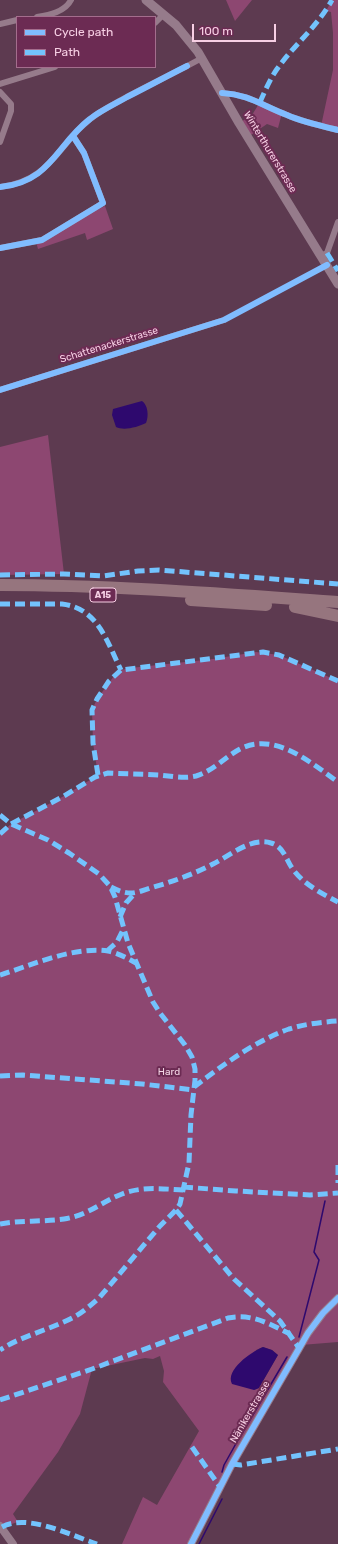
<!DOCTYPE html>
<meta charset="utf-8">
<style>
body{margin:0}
#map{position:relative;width:338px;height:1544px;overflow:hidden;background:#5d3a50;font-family:Rubik,sans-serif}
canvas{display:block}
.legend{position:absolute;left:16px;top:16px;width:140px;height:52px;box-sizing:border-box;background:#6c2b53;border:1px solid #a46d8d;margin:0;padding:5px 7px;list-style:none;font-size:12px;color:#f7cfe4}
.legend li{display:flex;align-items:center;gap:8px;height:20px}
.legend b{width:20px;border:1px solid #a46d8d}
.scale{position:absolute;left:192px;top:24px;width:84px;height:18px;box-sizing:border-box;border:2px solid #f7cfe4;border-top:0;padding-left:5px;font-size:12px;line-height:14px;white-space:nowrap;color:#f7cfe4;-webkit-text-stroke:3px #6c2b53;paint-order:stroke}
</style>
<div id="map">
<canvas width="338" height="1544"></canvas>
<ul class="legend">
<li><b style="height:5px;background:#80bcff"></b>Cycle path</li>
<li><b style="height:5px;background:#73c3fd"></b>Path</li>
</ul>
<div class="scale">100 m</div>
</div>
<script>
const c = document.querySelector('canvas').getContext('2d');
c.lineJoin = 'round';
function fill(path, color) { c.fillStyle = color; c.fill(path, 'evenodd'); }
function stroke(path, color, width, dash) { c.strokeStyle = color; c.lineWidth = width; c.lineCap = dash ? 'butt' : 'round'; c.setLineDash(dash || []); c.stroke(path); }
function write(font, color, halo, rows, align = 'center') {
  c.font = font + ' Rubik,sans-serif'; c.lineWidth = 4; c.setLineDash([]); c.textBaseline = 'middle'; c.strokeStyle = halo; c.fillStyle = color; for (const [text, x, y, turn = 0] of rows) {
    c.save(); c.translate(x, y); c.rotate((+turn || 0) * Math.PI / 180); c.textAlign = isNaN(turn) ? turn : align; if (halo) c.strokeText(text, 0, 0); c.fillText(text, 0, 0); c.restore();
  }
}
fill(new Path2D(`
 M226,0H252L235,21Z
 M332,0H338V130L321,126L333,70V33L331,12L326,11Z
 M260,102L282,113L278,128L267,124L248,137L239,123L252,115Z
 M105,206L113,229L87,240L85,233L38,249L36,242L79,218Z
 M48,435L64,574L0,575V447Z
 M256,652L279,655L338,681V1342L301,1345L191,1544H122L143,1497L157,1505L199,1431L163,1382L164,1371L160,1356L153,1359L145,1358L92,1369L80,1414L58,1452L13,1514L18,1522L2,1527L0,1526V834L11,824L64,796L98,775L93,743L92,710L97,699L114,676L121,670L130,668L213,659ZM263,1347L272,1350L278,1355L259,1388L254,1390L256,1350Z`), '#8d4771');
fill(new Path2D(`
 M142,401C148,405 149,416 146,423C138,427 124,431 116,427L112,415L113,409Z
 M263,1347L272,1350L278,1355L259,1388L254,1390L232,1384C225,1370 251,1352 263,1347Z`), '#2e096e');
stroke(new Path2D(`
 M299,1337L319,1260L314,1252L325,1201
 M222,1472L224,1465L238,1440L287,1357
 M199,1544L222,1499`), '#2e096e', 1.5);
stroke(new Path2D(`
 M37,17C49,15 65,12 71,0
 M155,23L164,14
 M0,24L17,20
 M0,84L55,67
 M0,92L11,104V111L0,142
 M222,93C248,94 263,106 287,115C303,122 321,126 338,130
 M0,187C54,181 59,139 97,114C130,93 168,77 202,58
 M0,248L42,240L103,203L84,153L73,136
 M321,256L327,253L338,222
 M0,390L224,320`), '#967b8b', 6);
stroke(new Path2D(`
 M0,1526L13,1544
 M191,1544L232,1464L308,1333L323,1313L338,1298`), '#967b8b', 8);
stroke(new Path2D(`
 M146,0L176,25L198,52L239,123L338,284`), '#967b8b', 9);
stroke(new Path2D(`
 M0,585C113,585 225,594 338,602
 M191,600L266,605
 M295,607L338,616`), '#96757e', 12);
stroke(new Path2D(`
 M260,102C265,91 270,79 277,69C294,45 317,27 332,0
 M327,253L338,271
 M0,575L64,574L103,576L138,571L159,570L338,584
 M0,604H62C98,608 107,642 121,670
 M98,775L93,743L92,710L97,699L109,681L121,670L263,652L279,655L338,681
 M0,815L11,824L48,840L69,853L99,874L110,886L115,897L128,943L153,1002L160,1013L185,1045L192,1057L195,1069V1080L191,1115L189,1163L180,1204L176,1210L160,1226L99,1298C91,1305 83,1312 74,1317C50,1330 23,1335 0,1350
 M0,834L11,824L64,796L95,777L108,773C125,774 142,774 159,775C171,776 184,779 196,776C213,771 225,757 240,749C275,731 311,763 338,782
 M111,887C117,890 123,893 131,893C138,893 146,889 154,887C174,881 194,874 213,864C231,855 251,837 271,843C283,846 286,859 292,868C303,884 321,893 338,902
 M120,917L126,903L135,893
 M107,951L117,942L124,928
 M0,975C32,965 74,946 108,951C118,953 127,958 136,963
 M0,1076L23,1075L142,1084L194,1090
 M194,1087C223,1065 255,1041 289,1029C305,1024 322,1022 338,1021
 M338,1165V1183
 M183,1187L236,1191L310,1195L338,1193
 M176,1210L234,1279L280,1321L299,1348
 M0,1224C21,1220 43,1222 64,1219C89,1215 101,1202 122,1194C142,1186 163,1189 183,1190
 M0,1400L92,1369L228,1318C251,1313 270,1324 290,1334
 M192,1447L220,1487
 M232,1464L241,1465L338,1449
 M2,1527C27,1513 70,1535 97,1544`), '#73c3fd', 5, [10, 5]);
stroke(new Path2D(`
 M222,93C248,94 263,106 287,115C303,122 321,126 338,130
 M0,187C51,182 56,145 90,119C101,110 115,104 127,97C147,87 167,76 187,66
 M0,248L42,240L103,203L84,153L73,136
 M0,390L224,320L327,265
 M191,1544L232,1464L308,1333L323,1313L338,1298`), '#80bcff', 6);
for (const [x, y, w] of [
 [103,595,26]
]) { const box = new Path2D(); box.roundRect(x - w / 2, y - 7, w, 14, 3); c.fillStyle = '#6c2b53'; c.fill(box); stroke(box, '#f7cfe4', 1); }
write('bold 9px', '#f7cfe4', null, [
 ["A15",103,595]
]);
write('10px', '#f7cfe4', '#6c2b53', [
 ["Winterthurerstrasse",270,152,59],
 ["Schattenackerstrasse",109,345,-17],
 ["Nänikerstrasse",250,1412,-60]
]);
write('10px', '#f4d7e6', '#6c2b53', [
 ["Hard",169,1072]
]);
</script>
